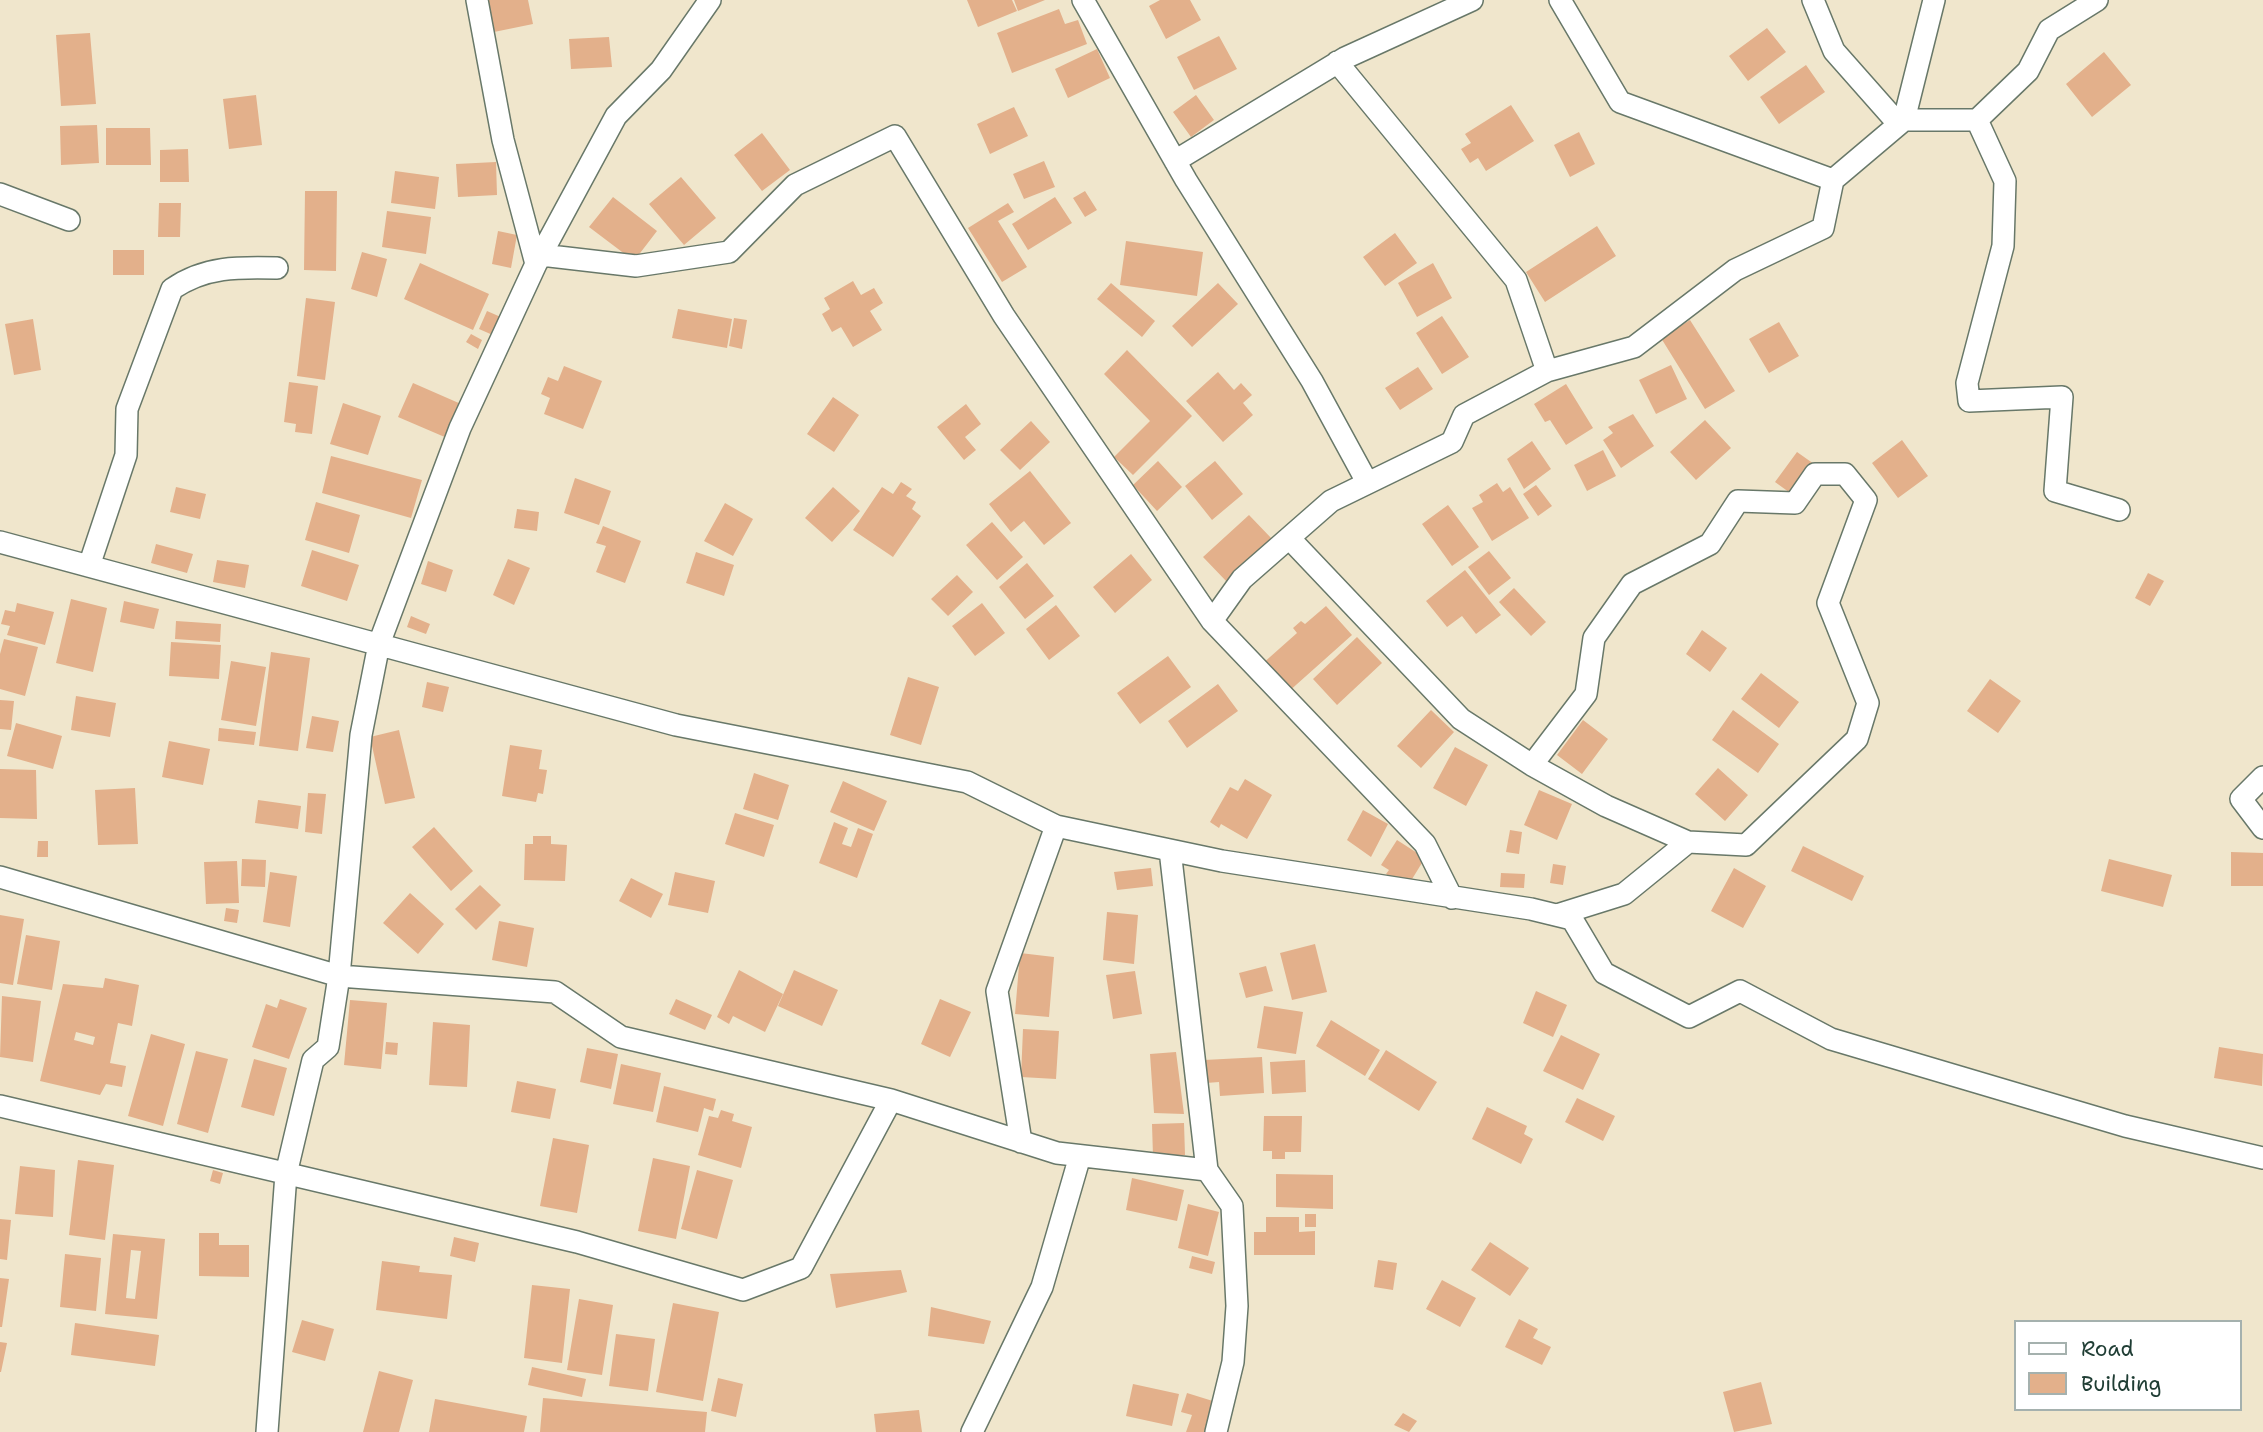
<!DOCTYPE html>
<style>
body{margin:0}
#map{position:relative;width:2263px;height:1432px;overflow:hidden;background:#f0e6cc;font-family:"Shantell Sans",sans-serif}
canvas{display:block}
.legend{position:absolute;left:2014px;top:1320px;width:228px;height:91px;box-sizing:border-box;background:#fff;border:2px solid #a5b1ae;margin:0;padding:9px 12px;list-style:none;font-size:21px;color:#1f3d34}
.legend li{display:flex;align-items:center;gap:14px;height:35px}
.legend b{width:35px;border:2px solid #a5b1ae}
</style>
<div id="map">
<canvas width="2263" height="1432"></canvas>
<ul class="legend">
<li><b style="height:9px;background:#fff"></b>Road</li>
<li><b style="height:19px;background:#e3b08b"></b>Building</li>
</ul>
</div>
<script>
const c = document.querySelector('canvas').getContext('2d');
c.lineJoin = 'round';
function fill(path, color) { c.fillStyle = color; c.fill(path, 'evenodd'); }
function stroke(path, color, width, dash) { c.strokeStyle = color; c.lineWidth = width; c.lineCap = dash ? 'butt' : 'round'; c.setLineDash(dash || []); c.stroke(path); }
fill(new Path2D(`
 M487,0H528L533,24L494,32Z
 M967,0H1012L1017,11L978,27Z
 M1014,0H1045L1018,11Z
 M1160,0H1190L1201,20L1166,39L1149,6Z
 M1059,9L1065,24L1078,20L1087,44L1012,73L997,33Z
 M1767,28L1786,52L1748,81L1729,56Z
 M90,33L96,104L61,106L56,35Z
 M1219,36L1237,69L1194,90L1177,57Z
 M609,37L612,67L571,69L569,39Z
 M1097,49L1110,78L1068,98L1055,69Z
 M2104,52L2131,85L2092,117L2066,84Z
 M1806,65L1825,92L1779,124L1760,97Z
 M256,95L262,145L229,149L223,99Z
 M1196,95L1214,120L1191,137L1173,112Z
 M1511,105L1534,141L1486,171L1478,158L1470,163L1461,149L1471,143L1465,134Z
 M1014,107L1028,136L990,154L977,124Z
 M97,125L99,163L61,165L60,126Z
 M106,128H150L151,165H106Z
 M1579,132L1595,164L1570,177L1554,145Z
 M762,133L790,170L762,191L734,155Z
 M188,149L189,182H160V150Z
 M1044,161L1055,187L1024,199L1013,174Z
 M496,162L497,195L458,197L456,164Z
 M395,171L439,177L435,209L391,203Z
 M681,177L716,218L684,245L649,204Z
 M305,191H337L336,271L304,270Z
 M1085,191L1097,210L1085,217L1073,198Z
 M613,197L657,231L634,261L589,227Z
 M1055,197L1072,223L1028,250L1012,224Z
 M159,203H181L180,237H158Z
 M1008,203L1014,212L998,221L1027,267L1002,282L968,228Z
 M387,211L431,217L426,254L382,247Z
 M1597,226L1616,256L1545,302L1526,272Z
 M498,231L517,235L511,268L492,264Z
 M1395,233L1417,263L1385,286L1363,257Z
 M1126,241L1203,252L1197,296L1120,285Z
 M113,250H144V275H113Z
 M362,252L387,259L377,297L351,289Z
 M420,263L489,294L473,330L404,299Z
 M1433,263L1452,298L1417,317L1398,283Z
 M853,281L861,295L874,288L883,303L870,311L882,330L853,347L841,327L832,332L822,314L830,309L824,298Z
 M1111,283L1155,321L1142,337L1097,299Z
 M1218,283L1238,304L1192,347L1172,326Z
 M306,298L335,302L325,380L297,376Z
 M678,309L732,319L727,348L672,338Z
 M487,311L503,318L495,336L479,329Z
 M1442,316L1469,357L1442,374L1416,333Z
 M734,318L747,320L742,349L729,346Z
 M33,319L41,370L14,375L5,324Z
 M1690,320L1735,391L1705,409L1661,338Z
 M1779,322L1799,356L1769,373L1749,339Z
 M471,334L482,340L478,349L466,342Z
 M1127,350L1192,416L1133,475L1114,457L1150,421L1104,374Z
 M1671,365L1687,399L1656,414L1639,380Z
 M564,366L602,381L583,429L544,414L550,398L541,394L548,377L558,381Z
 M1418,367L1433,389L1400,410L1385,388Z
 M1218,372L1234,390L1241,383L1252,395L1243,403L1253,415L1223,442L1186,401Z
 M289,382L318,386L312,434L295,432L296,424L284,422Z
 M413,383L461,404L447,438L398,417Z
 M1566,384L1593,428L1566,445L1550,420L1545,422L1534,404Z
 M833,397L859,415L834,452L807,434Z
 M343,403L381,416L368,455L330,444Z
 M966,404L981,424L965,437L976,450L964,460L937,427Z
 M1633,414L1654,446L1621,468L1603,440L1613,433L1608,427Z
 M1705,420L1731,448L1696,480L1670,452Z
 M1031,421L1050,442L1020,470L1000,450Z
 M1902,440L1928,476L1898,498L1872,463Z
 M1532,441L1551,469L1524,489L1507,459Z
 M1603,450L1616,476L1587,491L1574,465Z
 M1797,452L1814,464L1793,495L1775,482Z
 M331,456L422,480L411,518L322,493Z
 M1158,461L1182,487L1157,511L1133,485Z
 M1215,461L1243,494L1212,520L1185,486Z
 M1030,471L1071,523L1044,545L1024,521L1011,532L989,504Z
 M575,478L611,491L599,525L564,513Z
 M901,482L912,489L906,496L916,502L912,509L921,516L893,557L853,530L882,487L893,494Z
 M1497,483L1503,492L1510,487L1529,518L1492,541L1472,508L1483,502L1479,495Z
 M1536,485L1552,506L1538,516L1523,494Z
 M176,487L206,494L200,519L170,512Z
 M833,487L860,511L832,542L805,518Z
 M316,502L360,515L349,553L305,540Z
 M725,503L753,519L733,556L704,541Z
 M1448,505L1479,547L1452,566L1422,524Z
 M517,509L539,512L537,531L514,528Z
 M1249,515L1273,540L1227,582L1203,557Z
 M992,522L1023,557L997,580L966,545Z
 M603,526L641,541L625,583L596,572L606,546L596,543Z
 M156,544L193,554L187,573L151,563Z
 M312,550L359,565L347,601L301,586Z
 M1489,551L1511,578L1489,595L1468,567Z
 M696,552L734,565L724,596L686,583Z
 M1131,554L1152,580L1115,613L1093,587Z
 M508,559L530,568L514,605L493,595Z
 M217,560L249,565L245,588L213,582Z
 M428,561L453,570L446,592L421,584Z
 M1027,563L1054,596L1025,619L999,587Z
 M1465,570L1501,615L1476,634L1462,616L1447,627L1426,601Z
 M2148,573L2164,581L2150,606L2135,598Z
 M957,575L973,592L948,616L931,599Z
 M1514,588L1546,622L1531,636L1499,602Z
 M71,599L107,608L93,672L56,663Z
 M124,601L159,609L154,629L120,622Z
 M17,603L54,612L45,645L7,635L10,626L1,624L5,610L15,612Z
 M982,603L1005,633L975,656L952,626Z
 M1056,605L1080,636L1049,660L1026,629Z
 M1326,606L1352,635L1287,693L1261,665L1297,633L1293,628L1301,621L1305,624Z
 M411,616L430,624L426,634L407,627Z
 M176,621L221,624L220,642L175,639Z
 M1702,630L1727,648L1710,672L1686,654Z
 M1357,637L1382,663L1337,705L1313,679Z
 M4,639L38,647L25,696L0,689V654Z
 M171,642L221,645L219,679L169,676Z
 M271,652L310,658L298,751L259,746Z
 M1168,656L1191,687L1140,724L1117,693Z
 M231,661L266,667L256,726L221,720Z
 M1761,673L1799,702L1779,728L1741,699Z
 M908,677L939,687L921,745L890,735Z
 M1990,679L2021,701L1998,733L1967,711Z
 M427,682L449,687L443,712L422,707Z
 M1218,684L1238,711L1187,748L1168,721Z
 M76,696L116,703L110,737L71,730Z
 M0,700L14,701L11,730L0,729Z
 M1431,710L1454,732L1421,768L1397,746Z
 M1733,710L1779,744L1758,773L1712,740Z
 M312,716L339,721L333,752L306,748Z
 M1583,720L1608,739L1582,774L1557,755Z
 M16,723L62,736L53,769L7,756Z
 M219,728L256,732L254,745L218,741Z
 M399,730L415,798L385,804L370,737Z
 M169,741L210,749L203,785L162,777Z
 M510,745L542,750L539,769L547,770L543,794L538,793L536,802L502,796Z
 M1455,747L1488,765L1466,806L1433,788Z
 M1718,768L1748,795L1725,821L1695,794Z
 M0,769L36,770L37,819L0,818Z
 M754,773L789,785L778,820L743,809Z
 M1245,779L1272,795L1247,839L1221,824L1219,828L1210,822L1230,787L1238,791Z
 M843,781L887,801L874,831L830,812Z
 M135,788L138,844L98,845L95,790Z
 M1539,790L1572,804L1557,840L1524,825Z
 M308,793L326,794L322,834L305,832Z
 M258,800L301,806L298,829L255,823Z
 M1363,810L1388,824L1371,857L1347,840Z
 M735,813L774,825L764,857L725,844Z
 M834,822L848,828L842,844L851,847L858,828L873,834L857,878L819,863Z
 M434,827L473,871L451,891L412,847Z
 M1510,830L1522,832L1519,854L1506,852Z
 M533,836H551V844L567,845L565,881L524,880L525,844H533Z
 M1397,840L1425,858L1409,884H1401L1386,874L1389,870L1381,865Z
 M38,841H48V857H37Z
 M1803,846L1864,876L1852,901L1791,871Z
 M2231,852L2263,853V886H2231Z
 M242,859L266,860L265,887L241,886Z
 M2109,859L2172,875L2163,907L2101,891Z
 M237,861L239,903L206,904L204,862Z
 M1553,864L1566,866L1563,885L1550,883Z
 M1151,868L1153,886L1117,890L1114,872Z
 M1734,868L1766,886L1743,928L1711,911Z
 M270,872L297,876L290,927L263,922Z
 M675,872L715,881L708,913L668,905Z
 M1501,873L1525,874L1524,888L1500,887Z
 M631,878L663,894L651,918L619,901Z
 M480,885L501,905L476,930L455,909Z
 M410,893L444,924L418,954L383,923Z
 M226,908L239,910L237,923L224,921Z
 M1107,912L1138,915L1134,964L1103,960Z
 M0,915L24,919L13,985L0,983Z
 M499,921L534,928L527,967L492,960Z
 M26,935L60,941L52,990L17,984Z
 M1315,944L1327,992L1292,1000L1280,953Z
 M1020,953L1054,957L1049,1017L1015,1014Z
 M1266,966L1273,991L1246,998L1239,973Z
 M739,970L783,994L765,1032L733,1016L729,1024L717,1017Z
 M794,970L838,990L822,1026L778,1006Z
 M1135,971L1142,1014L1113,1019L1106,975Z
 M105,978L139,985L132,1026L118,1023L110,1063L126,1066L122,1087L106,1084L100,1095L40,1081L63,984L103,988ZM76,1032L95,1037L93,1045L74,1040Z
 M1536,991L1567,1005L1553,1037L1523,1023Z
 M2,996L41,1001L33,1062L0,1057Z
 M280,999L307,1008L289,1059L252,1047L266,1004L277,1008Z
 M676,999L712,1015L705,1030L669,1014Z
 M940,999L971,1012L950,1057L921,1044Z
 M350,1000L387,1003L381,1069L344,1065Z
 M1264,1006L1303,1012L1296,1054L1257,1048Z
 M1331,1020L1380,1050L1365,1076L1316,1046Z
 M433,1022L470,1025L467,1087L429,1085Z
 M1023,1029L1059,1031L1056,1079L1021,1077Z
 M151,1034L185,1044L163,1126L128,1116Z
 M1561,1035L1600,1054L1583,1090L1543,1071Z
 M386,1042L398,1043L397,1055L385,1054Z
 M2219,1047L2263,1054L2262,1086L2214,1078Z
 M587,1048L618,1054L611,1089L580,1082Z
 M1386,1050L1437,1082L1419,1111L1368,1079Z
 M196,1051L228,1059L208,1133L177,1124Z
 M1176,1052L1184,1114L1154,1113L1150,1054Z
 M1262,1057L1264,1093L1220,1096L1219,1082L1206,1083L1204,1060Z
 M254,1059L287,1068L274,1116L241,1107Z
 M1305,1060L1306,1092L1272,1094L1270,1062Z
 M621,1064L661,1073L653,1112L613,1104Z
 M517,1081L556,1089L550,1119L511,1112Z
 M664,1086L716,1099L713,1111L704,1108L698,1132L656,1122Z
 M1577,1098L1615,1116L1603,1141L1565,1122Z
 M1487,1107L1527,1126L1524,1134L1533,1139L1521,1164L1472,1139Z
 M721,1110L734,1114L732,1121L752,1127L741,1168L698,1155L709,1116L718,1118Z
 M1264,1116H1302L1301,1152H1285V1159H1272V1151H1263Z
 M1184,1123L1185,1155L1153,1156L1152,1124Z
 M553,1138L589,1145L577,1213L540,1206Z
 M653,1158L690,1166L676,1239L638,1231Z
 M78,1160L114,1165L105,1240L69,1235Z
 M20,1166L55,1170L53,1217L15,1214Z
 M213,1170L223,1173L220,1184L210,1181Z
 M697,1170L733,1180L717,1239L681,1229Z
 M1276,1174L1333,1175V1209L1276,1207Z
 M1132,1178L1184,1190L1177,1221L1126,1210Z
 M1188,1204L1219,1212L1208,1256L1178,1248Z
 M1305,1214H1316V1227H1305Z
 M1266,1217H1299V1232L1315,1231V1255H1254V1232H1266Z
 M0,1219L11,1220L7,1260L0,1259Z
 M199,1233H219V1245H249V1277L199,1276Z
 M113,1234L165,1239L157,1319L105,1314ZM131,1250L141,1251L135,1299L126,1298Z
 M454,1237L479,1243L475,1262L450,1256Z
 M1490,1242L1529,1268L1510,1296L1471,1270Z
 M65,1254L101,1258L96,1311L60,1307Z
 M1192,1256L1215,1262L1212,1274L1189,1268Z
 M1378,1260L1397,1263L1393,1290L1374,1287Z
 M382,1261L420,1266L419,1272L452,1275L447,1319L376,1310Z
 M901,1270L907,1292L836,1308L830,1274Z
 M0,1278L9,1279L2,1327H0Z
 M1442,1280L1476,1298L1460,1327L1426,1309Z
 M532,1285L570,1289L562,1363L524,1358Z
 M579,1299L613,1305L602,1375L567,1370Z
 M673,1303L719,1312L703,1401L656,1392Z
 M931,1307L991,1321L984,1344L928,1336Z
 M1519,1319L1538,1329L1533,1338L1551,1347L1542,1365L1505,1347Z
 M302,1320L334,1329L325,1361L292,1352Z
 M75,1323L159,1335L155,1366L71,1355Z
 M616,1334L655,1339L648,1391L609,1386Z
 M0,1342L7,1343L1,1372H0Z
 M532,1367L586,1379L582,1397L528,1385Z
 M379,1371L413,1380L399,1432H363Z
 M718,1378L743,1384L736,1417L711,1411Z
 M1761,1382L1772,1424L1734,1432L1723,1392Z
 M1133,1384L1179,1394L1172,1426L1126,1416Z
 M1187,1393L1216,1402L1207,1432H1186L1192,1415L1181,1412Z
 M543,1398L707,1412L705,1432H540Z
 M435,1399L527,1416L524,1432H429Z
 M919,1410L922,1432H876L874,1414Z
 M1403,1413L1417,1421L1409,1432L1394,1425Z`), '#e3b08b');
const minor = new Path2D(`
 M477,0L503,140L536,264
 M1083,0L1186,180L1312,381L1367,482
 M1560,0L1620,102L1833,180L1904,120L1934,0
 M1813,0L1834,51L1895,120H1977L2005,181L2003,246L1967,383L1969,401L2062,397L2055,491L2119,510
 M1337,62L1516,280L1547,371
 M1977,120L2028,71L2049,30L2097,0
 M1175,161L1345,58L1472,0
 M0,194L69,220
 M541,255L636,266L729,252L795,185L895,136L1004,316L1212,621L1425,844L1452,898
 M1291,540L1461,719L1532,765L1606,806L1688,842
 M0,542L676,725L967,782L1056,826L1222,861L1531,909L1572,919L1604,973L1689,1017L1740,991L1831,1039L2125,1126L2263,1158
 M89,566L126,455L127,409L172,289C205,266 239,267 277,268
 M1212,621L1242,579L1331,501L1452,442L1464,415L1547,371L1634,347L1735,270L1823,228L1833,180
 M1532,765L1586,694L1594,638L1632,584L1710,544L1738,501L1795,503L1815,474H1845L1866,500L1828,603L1868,703L1857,739L1746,845L1688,842L1624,894L1557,915
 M2263,777L2241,799L2263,828
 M1170,850L1207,1170L1232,1206L1237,1306L1233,1362L1216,1432
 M0,877L339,976L555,992L621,1037L891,1100L1057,1153L1207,1170
 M0,1106L577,1242L743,1290L801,1268L891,1100
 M1021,1142L997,991L1056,826
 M267,1432L286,1174L313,1060L328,1047L339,976L361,735L379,644L460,428L536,264L616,116L661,70L710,0
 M972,1432L1042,1287L1080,1156`);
stroke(minor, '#687869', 24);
stroke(minor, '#fff', 21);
</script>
